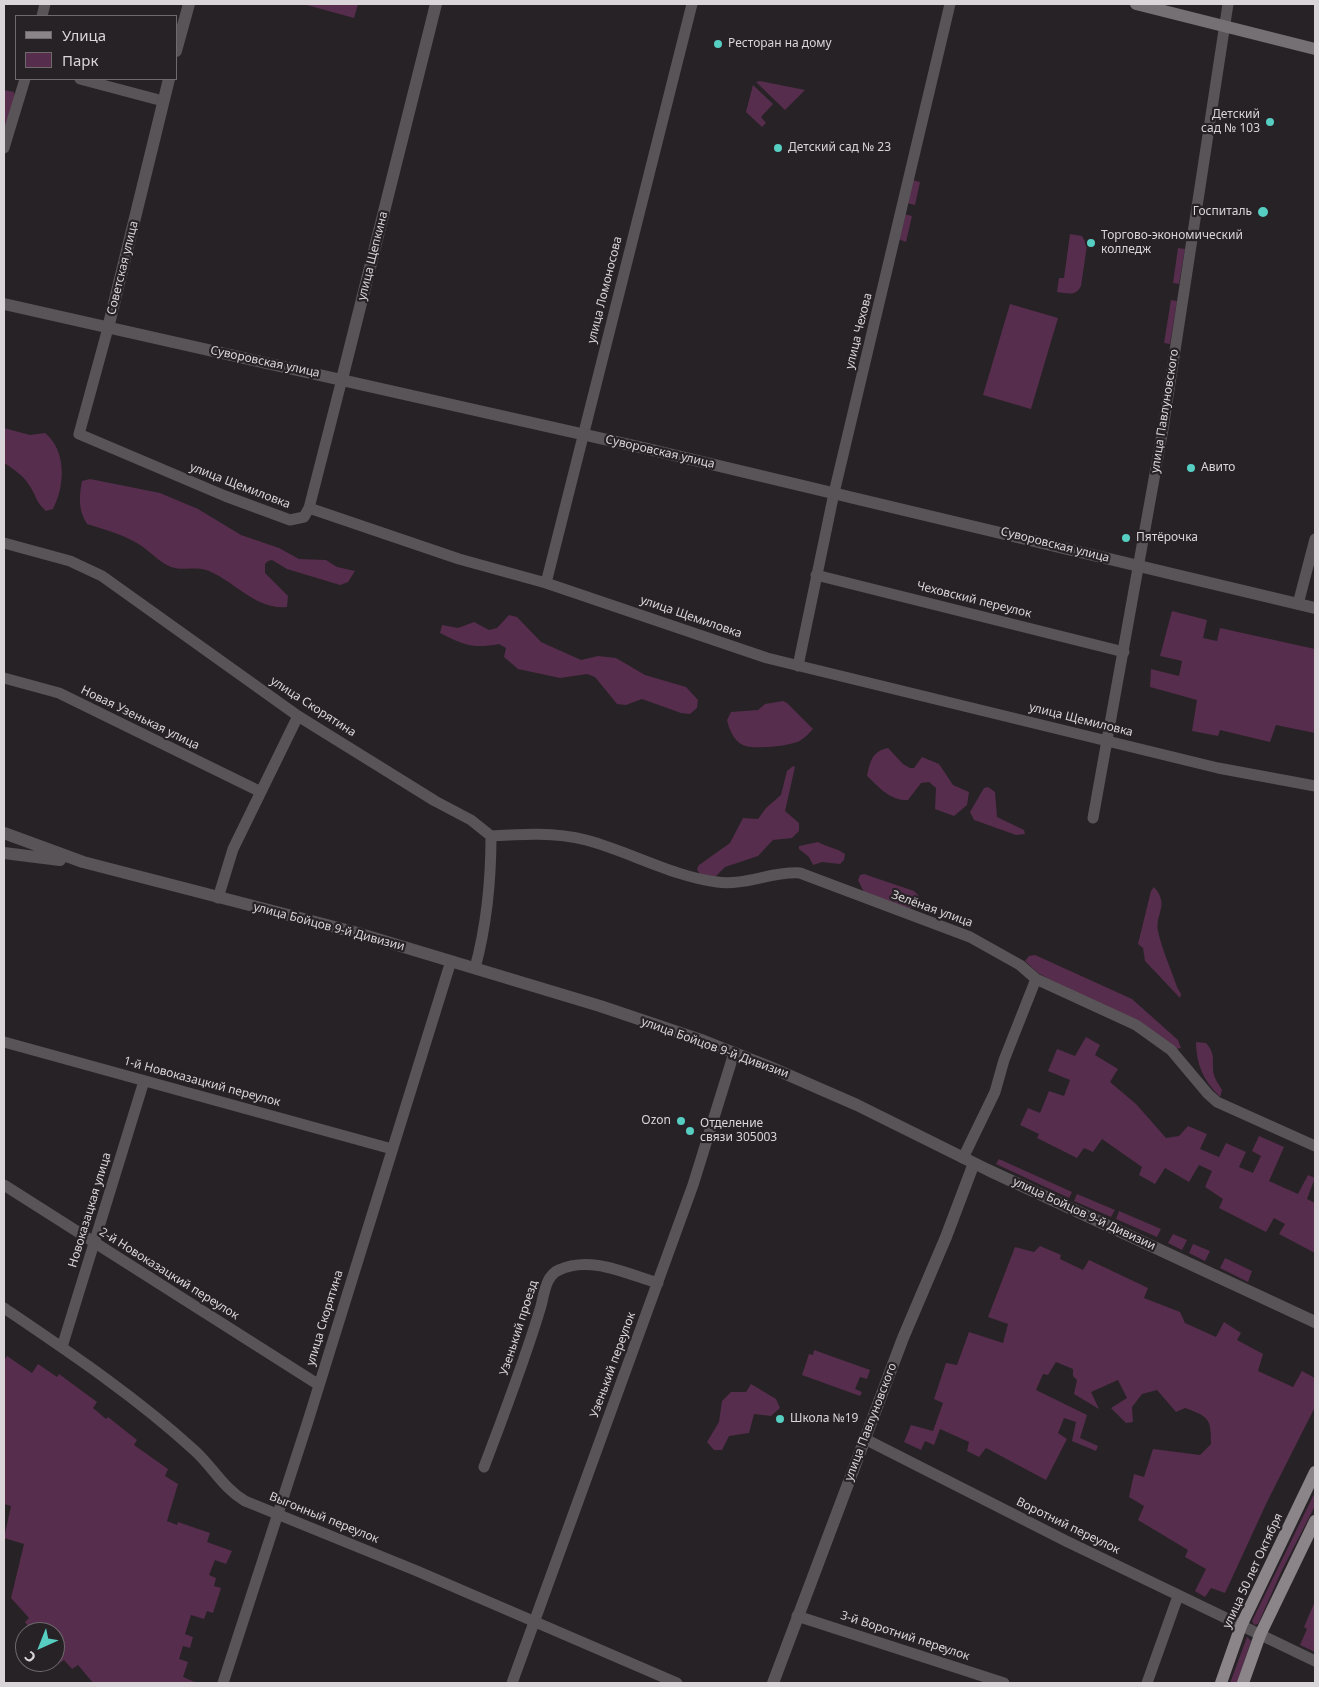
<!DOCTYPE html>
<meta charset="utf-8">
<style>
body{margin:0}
#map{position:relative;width:1319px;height:1687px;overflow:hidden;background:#272226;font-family:"Noto Sans",sans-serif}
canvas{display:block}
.frame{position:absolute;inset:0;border:5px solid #d9d5d8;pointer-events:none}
.legend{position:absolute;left:15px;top:15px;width:162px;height:65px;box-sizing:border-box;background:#272226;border:1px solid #6e6a6d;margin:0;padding:6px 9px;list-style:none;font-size:15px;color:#d9d5d8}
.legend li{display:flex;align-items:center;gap:10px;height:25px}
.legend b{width:25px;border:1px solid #6e6a6d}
.north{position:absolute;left:15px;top:1622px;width:50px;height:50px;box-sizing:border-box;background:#272226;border:1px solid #6e6a6d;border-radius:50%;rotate:224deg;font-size:14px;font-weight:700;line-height:20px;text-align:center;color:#d9d5d8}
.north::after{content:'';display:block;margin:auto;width:18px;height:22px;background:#57cec2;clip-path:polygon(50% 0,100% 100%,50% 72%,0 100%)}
</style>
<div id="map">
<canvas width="1319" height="1687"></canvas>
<div class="frame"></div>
<ul class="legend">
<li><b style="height:6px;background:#8b8589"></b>Улица</li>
<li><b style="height:14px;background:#562d4c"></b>Парк</li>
</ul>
<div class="north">С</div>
</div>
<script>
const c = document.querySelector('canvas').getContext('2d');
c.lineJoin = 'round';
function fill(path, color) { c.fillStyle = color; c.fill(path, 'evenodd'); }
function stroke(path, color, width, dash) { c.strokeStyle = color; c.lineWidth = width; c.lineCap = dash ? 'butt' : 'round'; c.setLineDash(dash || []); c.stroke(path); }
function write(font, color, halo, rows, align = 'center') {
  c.font = font + ' "Noto Sans",sans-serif'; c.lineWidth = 4.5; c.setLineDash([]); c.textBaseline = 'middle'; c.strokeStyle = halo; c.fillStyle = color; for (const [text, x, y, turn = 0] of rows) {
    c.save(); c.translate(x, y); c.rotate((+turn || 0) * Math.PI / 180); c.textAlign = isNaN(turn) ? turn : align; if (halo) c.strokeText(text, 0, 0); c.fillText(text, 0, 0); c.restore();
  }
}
fill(new Path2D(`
 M303,4H358L354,18Z
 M760,81L805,90L785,110L756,82Z
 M753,85L773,104L761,117L766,123L762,127L746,112Z
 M4,90L14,92L15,99L4,137Z
 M912,180L920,182L915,205L907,203Z
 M904,214L912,216L906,242L898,239Z
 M1070,234L1082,236L1087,245L1081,286C1076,297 1067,293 1057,292L1059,278H1064Z
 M1178,248L1185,249L1179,284L1173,283Z
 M1171,300L1177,301L1170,344L1164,343Z
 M1010,304L1058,318L1031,409L983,395Z
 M4,428L30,435L45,433C67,451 65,486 53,509L46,511C36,502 37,498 31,488C25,477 14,469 4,463Z
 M90,479L160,493L198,509L241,535L279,548L299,559L326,560L337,567L355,571L348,582L340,585L287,569L272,560L268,561L265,564V573L288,596L287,607C256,610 235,582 209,571C197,566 183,571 171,567C159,562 153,554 143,547C126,535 106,530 87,524C78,510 79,497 82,481Z
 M1172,611L1207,620L1203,638L1217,641L1220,628L1315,649V733L1276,725L1270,742L1220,730L1218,736L1192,731L1197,700L1150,687L1151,669L1179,676L1182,661L1160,656Z
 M509,615L517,617L541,642L581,660L598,656L616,658L645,675L686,687L698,700L697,708L690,714L681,713L642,699L626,705L617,704L595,677L587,674L560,678L518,669L504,657L506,648L499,644C473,649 464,645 440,633L442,625L458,628L474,622L489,630L497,628Z
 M783,701L787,703L813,729C809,733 806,737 801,740C793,746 752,750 743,745C734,741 729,729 727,720L731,712L758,710L765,704Z
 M888,748L903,764L910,768H914L922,757L939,764L953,785L969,792L967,805L954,816L935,809L936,788L929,782L921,783L908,800C890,801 879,787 867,776C870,762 872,751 888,748Z
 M793,766L795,767L785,811L799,823V831L792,838L773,840L758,856L725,867L715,877L700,875L697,869L699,865L730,843L743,818L758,819L766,808L781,795L787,771Z
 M988,787L995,792L997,817L1024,830L1025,834L1016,835L974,820L970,812L984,788Z
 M818,842C827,847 837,848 845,854L844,860L840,864L822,862L813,865L809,857L799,849V846Z
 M864,874L914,891L919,896V905L914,908H908L865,894L858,880L860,875Z
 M1154,887C1170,905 1155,913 1158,931C1162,950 1171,969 1177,987L1181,994L1180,998L1145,961L1143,948L1138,944L1151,891Z
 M1035,955L1132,999L1178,1040L1181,1048L1176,1049L1038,973L1025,961L1029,956Z
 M1086,1037L1100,1045L1095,1055L1118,1069L1110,1082L1136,1104L1166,1138L1179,1136L1188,1126L1207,1134L1200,1149L1219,1157L1226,1143L1246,1152L1239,1167L1253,1173L1261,1156L1252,1151L1259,1136L1284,1147L1269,1181L1298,1194L1308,1175L1315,1178L1307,1199L1315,1203V1253L1279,1234L1285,1224L1274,1218L1266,1232L1219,1208L1223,1199L1205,1187L1212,1171L1199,1165L1189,1182L1165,1168L1155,1184L1139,1175L1142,1167L1102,1139L1093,1152L1084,1148L1077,1158L1037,1138L1039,1134L1020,1125L1028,1108L1040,1113L1049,1091L1064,1096L1070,1080L1048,1071L1057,1049L1075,1056Z
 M1196,1042L1206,1043C1217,1056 1211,1061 1214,1075C1215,1079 1219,1085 1222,1090L1220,1097C1204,1081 1196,1065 1196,1042Z
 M999,1159L1072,1192L1069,1198L996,1164Z
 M1077,1194L1115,1210L1111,1217L1074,1201Z
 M1119,1211L1161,1229L1157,1237L1116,1219Z
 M1173,1234L1187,1240L1182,1250L1168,1243Z
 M1193,1244L1210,1251L1205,1261L1189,1253Z
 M1040,1246L1061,1255L1060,1259L1083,1270L1089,1260L1148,1288L1144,1298L1180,1312L1185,1323L1216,1337L1224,1322L1241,1333L1237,1340L1263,1354L1258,1371L1293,1387L1302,1371L1315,1378V1407L1267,1502L1225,1593L1211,1588L1205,1597L1195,1591L1206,1569L1185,1557L1188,1550L1138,1520L1144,1506L1129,1497L1134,1474L1144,1477L1153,1449L1200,1455L1211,1444C1211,1418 1209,1417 1185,1408L1176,1412L1157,1390L1142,1394L1132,1407L1133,1422L1126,1423L1111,1408L1127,1398L1118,1380L1091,1392L1099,1409L1074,1394L1077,1380L1073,1376V1369L1056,1362L1048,1375L1043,1374L1036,1390L1087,1415L1080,1438L1098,1446L1096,1451L1072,1441L1076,1422L1064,1418L1058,1433L1067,1439L1046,1480L986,1448L979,1457L967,1451L969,1442L940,1429L934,1445L925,1441L921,1450L904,1442L911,1425L933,1431L943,1403L934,1399L946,1363L957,1365L969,1332L1003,1343L1008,1324L988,1317L1015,1247L1034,1252Z
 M1225,1258L1252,1271L1248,1282L1220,1268Z
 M814,1350L870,1370L867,1379L860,1377L855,1389L862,1392L860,1396L802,1375L809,1354L813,1355Z
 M7,1356L32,1373L38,1364L57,1377L59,1374L97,1402L93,1408L106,1419L108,1417L137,1440L134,1445L168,1469L165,1476L178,1484L167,1521L177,1525L178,1522L210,1533L207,1542L232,1551L226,1564L215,1560L209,1575L216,1578L214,1586L221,1588L213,1613L207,1611L204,1619L191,1615L185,1634L193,1637L190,1648L183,1646L179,1659L188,1662L183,1677L197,1683H93L78,1665L72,1669L64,1660L49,1670L43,1662H55V1632H25L30,1629L25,1622L29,1618L11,1598L24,1544L4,1538L11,1506L4,1504V1361Z
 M751,1384L776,1399L780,1408L771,1416L754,1414L749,1433L729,1436L722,1450H714L707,1442L719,1422L722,1401L731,1392H746Z
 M1315,1492V1506L1282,1570L1258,1624L1254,1625L1252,1621Z
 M1315,1601V1652L1300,1645L1307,1629L1304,1627Z
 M1247,1637L1251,1641L1237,1683H1230Z`), '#562d4c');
stroke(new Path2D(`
 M42,16L45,4
 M80,79L163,101
 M4,148L25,79
 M108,328L79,434L225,496L290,520L304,517L309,508L342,379
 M309,508L459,559L546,583L767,658L1218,768L1315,786
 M4,543L70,561L102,576L298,716L435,801L471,820L491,836C491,881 487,924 475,968
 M816,575L1124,652
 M546,583L692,4
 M1298,604L1315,539
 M798,666L834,493L950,4
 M4,678L59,693L261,792
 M1093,818L1163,429L1228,4
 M491,836C522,834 555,832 586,840C628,851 674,877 717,882C745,886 772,871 800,873L970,937L1020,965L1036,979L1136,1025L1171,1050L1208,1094L1217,1102L1315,1146
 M218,898L233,849L298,716
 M4,1042L392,1149
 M963,1158L995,1092L1004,1060L1036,979
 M4,1185L319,1385
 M4,1308C69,1352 135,1396 194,1450C212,1466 223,1488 245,1501L417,1571L677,1683
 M62,1347L144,1081
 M865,1439L1066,1541L1315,1661
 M484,1467C504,1414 525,1360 541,1306C544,1294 546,1275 559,1270C590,1255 627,1274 658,1283
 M797,1616L1004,1683
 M223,1683L308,1421L451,961
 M512,1683L693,1185L734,1053
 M1147,1683L1178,1596`), '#585457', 11);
stroke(new Path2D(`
 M176,51L189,4
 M4,304L648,449L1315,608
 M108,328L169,79
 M342,379L436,4
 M4,833L83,862L354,932L600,1006L704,1041L770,1067L857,1105L988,1170L1315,1322
 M4,853L60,860
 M773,1683L903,1338L946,1237L974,1163`), '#585457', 12);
stroke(new Path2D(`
 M1136,4L1315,49`), '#757073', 12);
stroke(new Path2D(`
 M1221,1683L1241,1626L1315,1472
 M1243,1683L1260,1635L1315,1521`), '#8b8589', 12);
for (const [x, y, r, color] of [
 [718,44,5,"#57cec2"],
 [1270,122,5,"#57cec2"],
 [778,148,5,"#57cec2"],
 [1263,212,6,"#57cec2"],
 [1091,243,5,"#57cec2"],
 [1191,468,5,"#57cec2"],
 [1126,538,5,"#57cec2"],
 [681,1121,5,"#57cec2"],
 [690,1131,5,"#57cec2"],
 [780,1419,5,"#57cec2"]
]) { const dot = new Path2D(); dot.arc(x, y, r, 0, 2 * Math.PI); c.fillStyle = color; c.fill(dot); stroke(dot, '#272226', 2); }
write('12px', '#d9d5d8', '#272226', [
 ["Ресторан на дому",728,44],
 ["Детский",1260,115,"right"],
 ["сад № 103",1260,129,"right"],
 ["Детский сад № 23",788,148],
 ["Госпиталь",1252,212,"right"],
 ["Торгово-экономический",1101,236],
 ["колледж",1101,250],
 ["Авито",1201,468],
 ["Пятёрочка",1136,538],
 ["Ozon",671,1121,"right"],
 ["Отделение",700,1124],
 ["связи 305003",700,1138],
 ["Школа №19",790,1419]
], 'left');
write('12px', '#d9d5d8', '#272226', [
 ["улица Щепкина",373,256,-76],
 ["Советская улица",123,268,-76],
 ["улица Ломоносова",605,290,-76],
 ["улица Чехова",859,331,-76],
 ["Суворовская улица",265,362,12],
 ["улица Павлуновского",1165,411,-81],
 ["Суворовская улица",660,452,13],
 ["улица Щемиловка",240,486,21],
 ["Суворовская улица",1055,545,14],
 ["Чеховский переулок",974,600,14],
 ["улица Щемиловка",691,617,19],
 ["улица Скорятина",313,707,33],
 ["Новая Узенькая улица",140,718,26],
 ["улица Щемиловка",1081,720,14],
 ["Зелёная улица",932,909,20],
 ["улица Бойцов 9-й Дивизии",329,927,15],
 ["улица Бойцов 9-й Дивизии",715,1048,20],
 ["1-й Новоказацкий переулок",202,1082,15],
 ["Новоказацкая улица",90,1210,-73],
 ["улица Бойцов 9-й Дивизии",1084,1214,25],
 ["2-й Новоказацкий переулок",169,1274,32],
 ["улица Скорятина",325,1318,-73],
 ["Узенький проезд",519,1328,-72],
 ["Узенький переулок",613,1365,-70],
 ["улица Павлуновского",871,1422,-69],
 ["Выгонный переулок",324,1518,22],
 ["Воротний переулок",1068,1526,26],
 ["улица 50 лет Октября",1253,1571,-65],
 ["3-й Воротний переулок",905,1636,18]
]);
</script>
